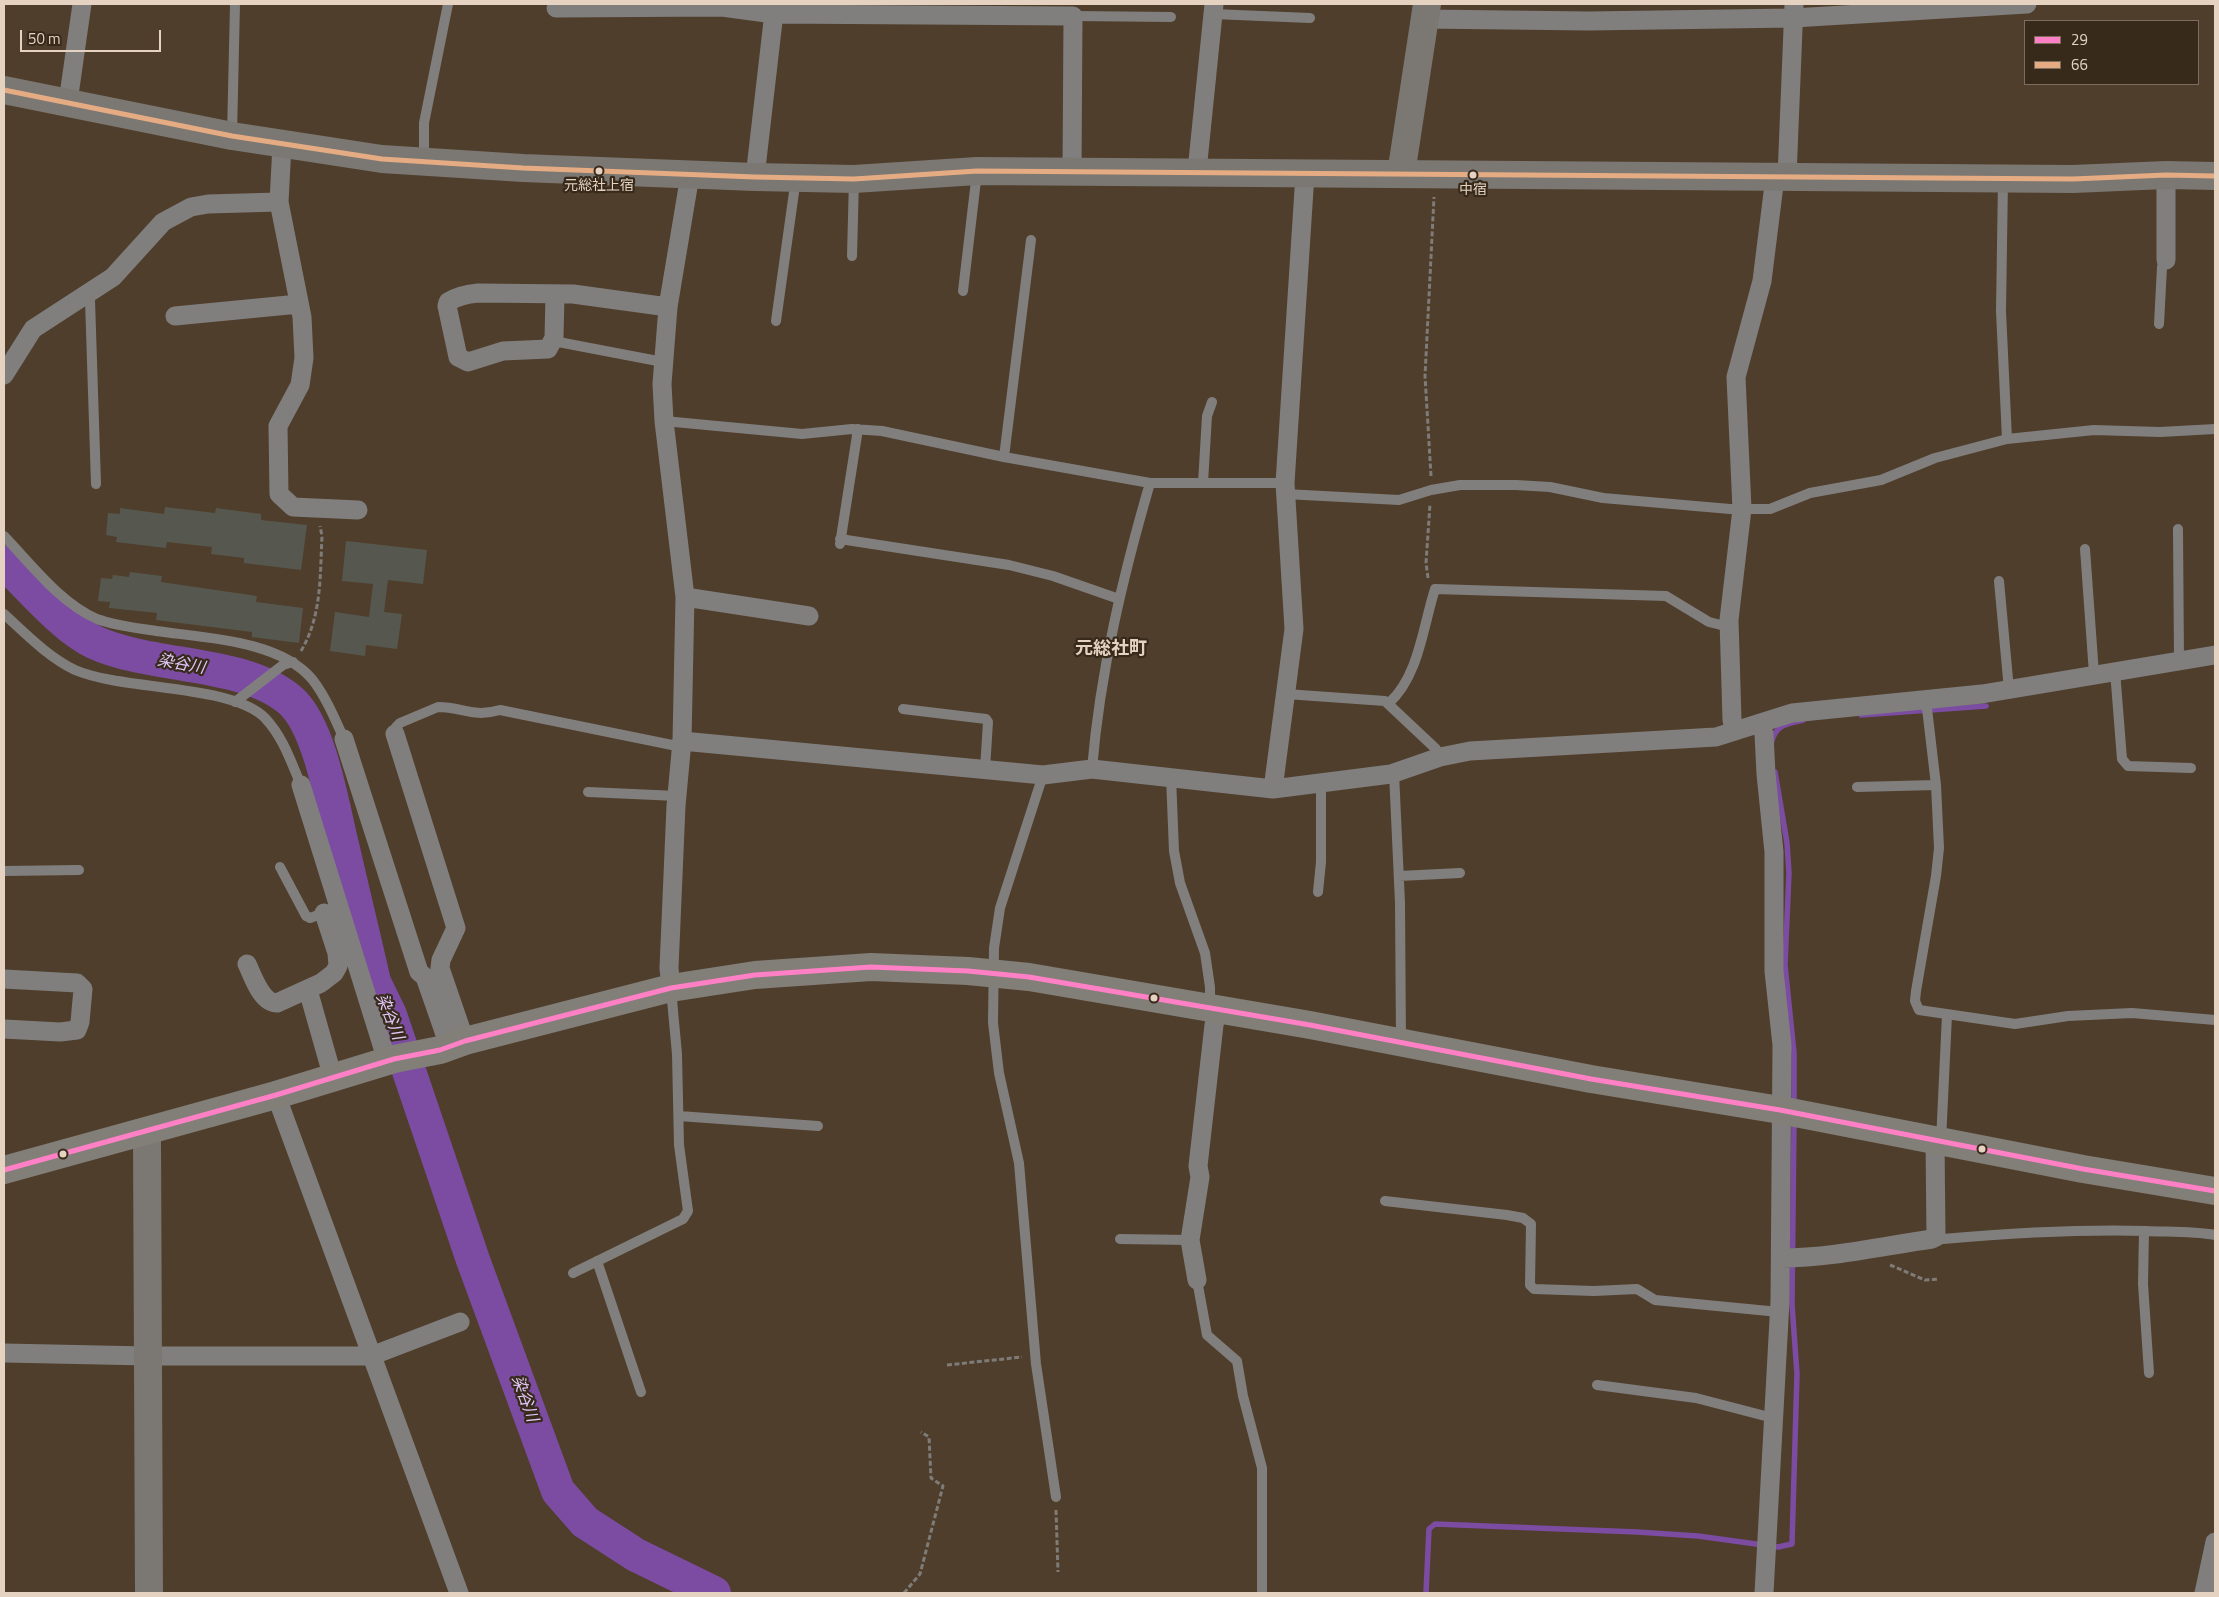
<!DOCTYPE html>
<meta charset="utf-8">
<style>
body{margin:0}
#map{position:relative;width:2219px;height:1597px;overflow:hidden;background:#4f3e2c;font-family:"Titillium Web",sans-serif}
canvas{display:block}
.frame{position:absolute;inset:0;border:5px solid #e5d2c0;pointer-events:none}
.legend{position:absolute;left:2024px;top:20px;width:175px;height:65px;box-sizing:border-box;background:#382a1b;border:1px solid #7d6d5d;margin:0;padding:6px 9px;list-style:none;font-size:15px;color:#e5d2c0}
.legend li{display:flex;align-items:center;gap:10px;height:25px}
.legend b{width:25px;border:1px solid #7d6d5d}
.scale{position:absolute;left:20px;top:30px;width:141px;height:22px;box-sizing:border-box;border:2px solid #e5d2c0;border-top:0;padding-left:6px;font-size:15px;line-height:18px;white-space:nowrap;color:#e5d2c0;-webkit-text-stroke:4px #382a1b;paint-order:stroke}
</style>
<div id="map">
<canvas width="2219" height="1597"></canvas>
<div class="frame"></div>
<ul class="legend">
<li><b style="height:6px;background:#ff80c5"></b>29</li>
<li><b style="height:6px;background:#e5ac83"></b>66</li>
</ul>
<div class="scale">50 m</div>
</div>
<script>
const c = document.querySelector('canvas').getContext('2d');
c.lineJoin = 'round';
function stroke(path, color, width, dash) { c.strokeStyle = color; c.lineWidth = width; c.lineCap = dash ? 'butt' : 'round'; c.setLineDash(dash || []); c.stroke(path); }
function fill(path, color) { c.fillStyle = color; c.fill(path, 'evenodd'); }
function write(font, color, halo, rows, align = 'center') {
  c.font = font + ' "Titillium Web","Noto Sans JP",sans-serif'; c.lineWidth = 4.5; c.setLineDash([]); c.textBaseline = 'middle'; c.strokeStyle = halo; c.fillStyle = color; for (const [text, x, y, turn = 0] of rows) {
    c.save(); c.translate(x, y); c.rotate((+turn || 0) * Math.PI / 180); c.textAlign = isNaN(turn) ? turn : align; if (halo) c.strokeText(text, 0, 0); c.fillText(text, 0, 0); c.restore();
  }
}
stroke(new Path2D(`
 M1861,715L1986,706
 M1772,741C1776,724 1788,724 1803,720
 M1775,772L1787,843L1789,873L1785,965L1794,1053V1106
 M1426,1593L1429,1529L1435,1524L1637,1532L1698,1536L1778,1547L1792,1544L1797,1374L1792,1304L1794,1121`), '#7c4ca2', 5.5);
stroke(new Path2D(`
 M4,562C28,585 64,628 94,642C152,669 245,660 291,701C321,728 333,810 343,849C353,893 364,937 374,982L390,1015L473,1260L558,1491L585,1522L636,1555L714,1593`), '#7c4ca2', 34);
fill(new Path2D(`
 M165,507L215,513L216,508L261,514V520L307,525L301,570L244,563V558L211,554L212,547L167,542L166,548L116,542L117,537L106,535L108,513L120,514V508L164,514Z
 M346,541L427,550L423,584L388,580L384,612L402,614L397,649L366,645L365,656L330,651L335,612L369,617L373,584L342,581Z
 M130,572L162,576L161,582L257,596L256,602L303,608L299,643L252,637V632L156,620L157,613L109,608L110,602L98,601L101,578L112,579L113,575L129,577Z`), '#56584f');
stroke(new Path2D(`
 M1431,476L1425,376L1434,197
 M1428,578L1426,563L1430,504
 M301,651C322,616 320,575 322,536L320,526
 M1890,1265L1925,1280L1939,1279
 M947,1365L1022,1357
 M1056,1510L1058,1572
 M904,1593L920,1574L943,1486L931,1478L929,1437L921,1432`), '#7f7c78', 3, [5, 2.5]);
stroke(new Path2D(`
 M1213,14L1310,18
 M1073,16L1171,17
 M232,135L235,4
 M424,160V123L448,4
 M2003,180L2001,311L2007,439
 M852,256L854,179
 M963,291L977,172
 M87,294L90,300L96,484
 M776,321L796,178
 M2159,324L2162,267L2166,260
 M553,341L663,362
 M664,421L802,434L852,429L882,431L1004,457L1150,483H1285
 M1004,457L1031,240
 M1203,483L1207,416L1212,402
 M1285,494L1399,500L1431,490L1460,485H1516L1550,487L1603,498L1730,509H1770L1810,493L1881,480L1935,458L2007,439L2094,430L2160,432L2215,429
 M2178,529L2179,660
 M4,536C31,564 60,603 97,619C116,626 137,628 156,631C205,638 279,640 312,679C326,697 335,719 344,739
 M840,539L1009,565L1053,576L1119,599
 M840,544L858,429
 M2085,549L2094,674
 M1999,581L2009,690
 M4,614C26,634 48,657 75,670C124,691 231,684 265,718C283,737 291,762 301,785
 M2115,671L2122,759L2128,766L2191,768
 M1286,694L1385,701L1436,749L1440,757
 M1926,700L1936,785L1939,848L1936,876L1916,991L1915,1001L1919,1010L2015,1024L2068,1016L2132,1013L2215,1020
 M235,702L283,665L293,662
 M1389,703C1419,676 1423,626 1435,589L1666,596L1709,622L1729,627
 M903,709L986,719L988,722L985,769
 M395,734L396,727L400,723L438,707C463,707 472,718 500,710L672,745L682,741
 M1092,769C1100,672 1123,576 1150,483
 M1394,773L1400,903L1401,1042
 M1043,775L1000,908L994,948L993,1023L999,1073L1019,1163L1036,1364L1056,1497
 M1171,777L1174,851L1180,883L1205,953L1210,987V1006
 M1857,787L1936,785
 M588,792L677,796
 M280,867L306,916L310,918L324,913
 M4,871L79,870
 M1399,876L1460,873
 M1318,892L1321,862V782
 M679,1116L818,1126
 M1941,1141L1947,1015
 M1385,1201L1507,1215L1523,1218L1531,1224L1530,1285L1534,1289L1594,1291L1637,1289L1655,1300L1779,1312
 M2144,1231L2143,1284L2149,1373
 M1936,1237L1943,1239C2012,1233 2076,1229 2146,1231C2169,1232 2193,1231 2215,1235
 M1120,1239L1190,1240
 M597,1261L641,1392
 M573,1273L683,1219L688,1211L679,1145L677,1054L671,989
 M1197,1280L1207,1335L1237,1361L1243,1396L1262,1468V1593
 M1597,1385L1696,1398L1773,1418`), '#807f7e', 10);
stroke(new Path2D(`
 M556,8L722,7L774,14L1073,16L1072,173
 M1425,19L1589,21L1793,18L2027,4
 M68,102L82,4
 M282,145L279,202L302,317L304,358L300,385L278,426L279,494L293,507L358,510
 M1199,172L1198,161L1214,4
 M755,177L775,4
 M1787,177L1794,4
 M2166,260V175
 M555,294L554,338L548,349L503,351L468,362L458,357L447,306L448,302C457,296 468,294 478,293L573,294L668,307
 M175,316L299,304
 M4,375L33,329L113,277L163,222L191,207L208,204L279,202
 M685,597L809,616
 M1760,723L1764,734L1766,774L1774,852V971L1782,1045L1780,1301L1764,1593
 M1735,731L1732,720L1729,620L1742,509L1736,377L1762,281L1775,177
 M395,734L456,928L441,960L440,968L465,1041
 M344,739L419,972L425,977L449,1046
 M682,741L1043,775L1092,769L1273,789L1391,774L1440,757L1470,751L1716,737L1792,713L1982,694L2215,655
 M301,785L387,1061
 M1273,789L1294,629L1285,483L1305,174
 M247,964C253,976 261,1003 277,1003L321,983L334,973L338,966L337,953L324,913
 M4,979L77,983L83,989L80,1022L77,1030L60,1032L4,1029
 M671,988L669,968L676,806L682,741L685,597L664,421L662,384L668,307L690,175
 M308,990L333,1078
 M276,1095L459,1593
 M1781,1258C1831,1258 1883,1246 1932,1239L1936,1237L1935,1140
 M1197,1280L1190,1240L1200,1177L1198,1166L1214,1025L1218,1008
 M4,1353L148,1356H371L460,1322
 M2204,1593L2215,1542`), '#807f7e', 19);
stroke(new Path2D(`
 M4,90L232,136L382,159L523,168L755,177L854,179L977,171L2073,179L2166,175L2215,176
 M1401,174L1427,4
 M144,1132L147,1141L149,1593`), '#7b7772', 28);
stroke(new Path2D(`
 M4,1170L276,1095L394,1059L440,1050L465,1041L671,988L755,975L871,967L968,971L1029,977L1310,1025L1591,1079L1780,1110L2083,1169L2215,1191`), '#827e78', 28);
stroke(new Path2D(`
 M4,1170L276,1095L394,1059L440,1050L465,1041L671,988L755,975L871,967L968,971L1029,977L1310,1025L1591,1079L1780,1110L2083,1169L2215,1191`), '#ff80c5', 5);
stroke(new Path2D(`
 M4,90L232,136L382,159L523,168L755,177L854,179L977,171L2073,179L2166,175L2215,176`), '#e5ac83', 5);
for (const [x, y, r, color] of [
 [599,171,4.5,"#e5d2c0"],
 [1473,175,4.5,"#e5d2c0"],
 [1154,998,4.5,"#e5d2c0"],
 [1982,1149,4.5,"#e5d2c0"],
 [63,1154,4.5,"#e5d2c0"]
]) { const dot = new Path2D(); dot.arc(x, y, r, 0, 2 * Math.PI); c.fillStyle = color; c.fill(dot); stroke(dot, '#382a1b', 2); }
write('14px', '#e5d2c0', '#382a1b', [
 ["元総社上宿",599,187],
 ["中宿",1473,191]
]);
write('italic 16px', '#e2c9fc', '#382a1b', [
 ["染谷川",181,665,10],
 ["染谷川",389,1017,68],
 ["染谷川",524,1399,70]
]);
write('bold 18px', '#e5d2c0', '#382a1b', [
 ["元総社町",1111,650]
]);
</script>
